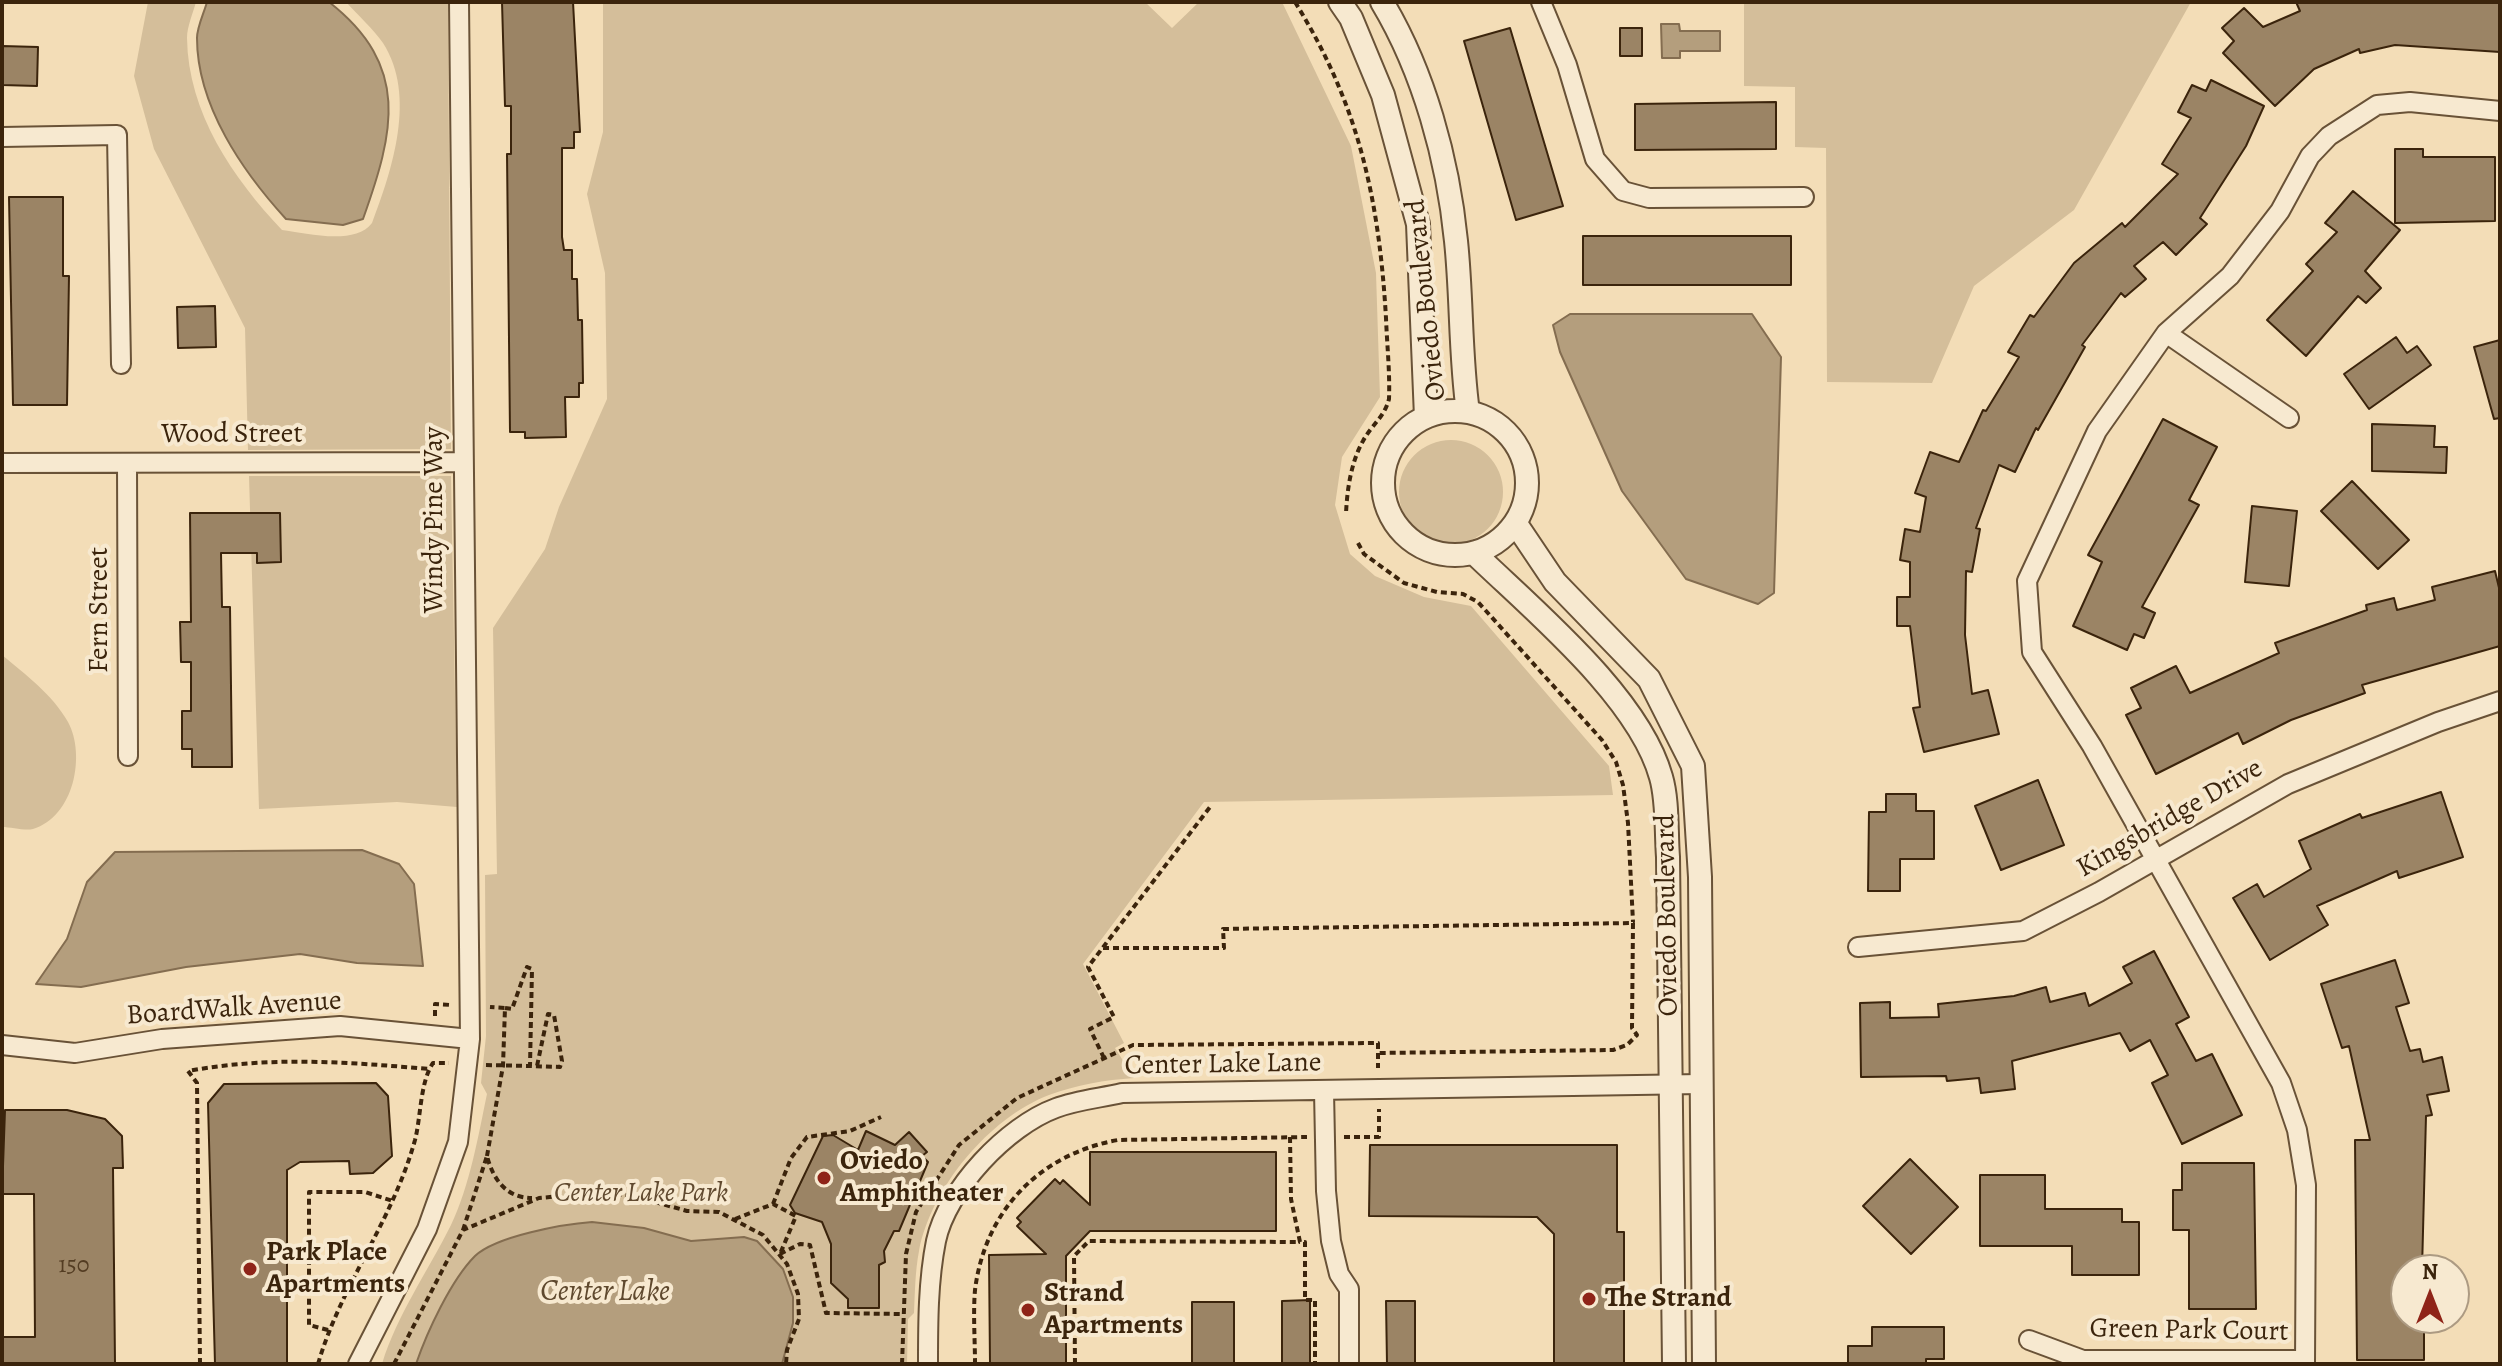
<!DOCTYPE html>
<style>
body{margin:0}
#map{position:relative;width:2502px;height:1366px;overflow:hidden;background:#f3ddb7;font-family:Alegreya,serif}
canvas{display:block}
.frame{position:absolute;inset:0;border:4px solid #3b240c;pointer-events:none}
.north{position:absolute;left:2390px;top:1254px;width:80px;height:80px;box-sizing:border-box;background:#f7e9d0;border:2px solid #ac9a82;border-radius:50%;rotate:0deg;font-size:22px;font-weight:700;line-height:32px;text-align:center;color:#3b240c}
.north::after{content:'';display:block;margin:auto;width:28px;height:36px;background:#8f2418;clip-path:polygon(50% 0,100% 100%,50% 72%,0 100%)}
</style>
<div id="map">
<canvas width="2502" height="1366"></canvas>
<div class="frame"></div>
<div class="north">N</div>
</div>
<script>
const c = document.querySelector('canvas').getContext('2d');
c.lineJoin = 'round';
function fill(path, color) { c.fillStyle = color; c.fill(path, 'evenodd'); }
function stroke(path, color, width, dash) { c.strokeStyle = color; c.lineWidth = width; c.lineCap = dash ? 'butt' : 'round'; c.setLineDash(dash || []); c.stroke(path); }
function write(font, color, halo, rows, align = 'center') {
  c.font = font + ' Alegreya,serif'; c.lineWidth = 8; c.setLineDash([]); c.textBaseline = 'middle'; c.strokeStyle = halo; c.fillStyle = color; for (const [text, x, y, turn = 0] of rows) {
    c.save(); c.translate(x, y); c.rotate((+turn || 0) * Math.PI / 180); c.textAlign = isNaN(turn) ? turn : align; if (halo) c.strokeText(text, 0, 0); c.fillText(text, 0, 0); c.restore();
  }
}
fill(new Path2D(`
 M148,2H196C193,13 187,27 187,38C188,113 233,178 282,230C306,233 355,246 372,223C392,170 417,96 383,43C373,29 358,15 346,2H448L451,449L248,450L245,328L154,149L134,76Z
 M603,2H1145L1172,28L1199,2H1282L1351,146L1376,273L1380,397L1342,457L1335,505L1350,554L1375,576L1424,597L1471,606L1609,766L1613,795L1204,802L1083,964L1124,1043L1115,1048L1134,1078C1105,1080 1076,1085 1049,1095C989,1118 931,1188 919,1251C915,1272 915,1293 914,1313L908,1319L907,1364H382C397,1315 428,1271 451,1225C470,1185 478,1137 487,1094L481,1083L486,1036L485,875L497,874L493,628L545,549L559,507L607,399L605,273L587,194L603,132Z
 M1744,2H2191L2074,210L1974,286L1932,383L1827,382L1826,148L1795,147V87L1744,86Z
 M1399 492a52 52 0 1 1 104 0a52 52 0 1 1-104 0Z
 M249,476H451L457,807L397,802L259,809Z
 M2,655C25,674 53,695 68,722C86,755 74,817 33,829C25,831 11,827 2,827Z`), '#d4be9a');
const water = new Path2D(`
 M207,2H329C411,66 394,132 363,219L343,225L286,219C243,172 197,106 197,38C197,27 204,13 207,2Z
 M1661,24H1679L1680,31H1720V51H1680V58H1662Z
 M1570,314H1752L1781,357L1774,593L1758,604L1686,579L1622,491L1560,352L1553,325Z
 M362,850L399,864L414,884L423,966L357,963L300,954L186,967L81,987L36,984L67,939L87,882L115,852Z
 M592,1222L644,1228L691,1241L744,1237L757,1241L783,1269L793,1297V1323L782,1364H416C427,1332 451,1280 475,1256C496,1236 564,1224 592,1222Z`);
fill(water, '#b49e7d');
stroke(water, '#846d50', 2);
const building = new Path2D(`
 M502,2H573L580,132H574V148H562V237L564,250H572V279H577L578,320H582L583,383H579V397H565L566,437L525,438V432H510L507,154H511V106H505Z
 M2296,2H2500V52L2395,45L2360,53L2359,49L2314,69L2275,106L2223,53L2234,41L2222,28L2244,8L2263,27L2300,11Z
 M1510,28L1563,206L1516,220L1464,41Z
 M1620,28H1642V56H1620Z
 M2,46L38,47L37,86L2,85Z
 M2211,80L2264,106L2246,146L2200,218L2207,224L2176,255L2163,242L2134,266L2146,279L2125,297L2121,293L2082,345L2085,347L2038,430L2036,428L2015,472L1999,465L1976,528L1980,529L1972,572L1966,571L1965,635L1972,694L1988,690L1999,734L1924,752L1913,708L1920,707L1910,626H1897V597H1910V562L1900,560L1905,529L1920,532L1926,497L1915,493L1930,452L1959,462L1983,410L1986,411L2019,357L2008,352L2030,315L2034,317L2074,263L2122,223L2125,227L2178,174L2162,164L2191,118L2178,112L2192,85L2206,91Z
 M1776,102V149L1635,150V104Z
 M2395,149H2423V157H2495V221L2395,223Z
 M2353,191L2400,230L2365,271L2381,288L2366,303L2358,296L2306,356L2267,320L2313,271L2306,264L2337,232L2325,223Z
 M9,197H63V276H69L67,405H13Z
 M1583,236H1791V285H1583Z
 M215,306L216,347L178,348L177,307Z
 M2396,337L2407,353L2417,346L2431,365L2369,409L2344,374Z
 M2500,340V418L2494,419L2474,347Z
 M2163,419L2217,447L2189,500L2199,505L2142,607L2155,613L2144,638L2134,634L2127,650L2073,626L2102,562L2088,555Z
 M2372,424L2435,426L2434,447H2447L2446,473L2372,471Z
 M2352,481L2409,540L2378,569L2321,511Z
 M2252,506L2297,511L2289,586L2245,582Z
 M190,513H280L281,562L257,563V553H221L222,607H230L232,767H192V749H182V711H191V662H181L180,622H191Z
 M2495,571L2500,592V646L2362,685L2365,693L2291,720L2243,744L2238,733L2156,774L2126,715L2141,708L2131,688L2176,666L2190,693L2279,653L2275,643L2367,610L2366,605L2394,598L2397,610L2435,600L2432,587Z
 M2038,780L2064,845L2001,870L1975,806Z
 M2441,792L2463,857L2399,878L2397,871L2317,906L2328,925L2270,960L2233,898L2257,884L2264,897L2311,869L2299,841L2360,814L2362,818Z
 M1886,794H1916V811H1934V859H1900V891H1868L1869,812H1886Z
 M2154,951L2189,1017L2176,1024L2196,1061L2212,1054L2242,1115L2182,1144L2152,1083L2168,1075L2150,1040L2130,1051L2120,1033L2012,1061L2015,1089L1981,1093L1979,1078L1947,1081L1946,1076L1861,1077L1860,1003L1890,1002V1018L1939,1017L1938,1004L2014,996L2046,987L2050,1002L2085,993L2089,1006L2132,983L2123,967Z
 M2395,960L2409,1003L2396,1007L2410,1051L2420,1049L2423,1062L2442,1057L2449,1091L2427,1095L2432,1115L2426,1116L2422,1270H2406V1318H2424V1360H2357L2355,1140H2370L2349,1046L2342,1048L2321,984Z
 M376,1083L388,1096L392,1156L373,1173L350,1174L349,1161L300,1162L287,1170V1364H215L208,1103L224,1084Z
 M5,1110H67L105,1119L122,1136L123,1168H113L115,1364H2V1337H35L34,1194H2Z
 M866,1131L895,1145L909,1132L927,1152L922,1156L928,1162L899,1231H894L884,1251L885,1262L879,1265V1308H848V1299L831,1283V1244L822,1222L795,1213L790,1205L823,1136L833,1135L858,1150Z
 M1370,1145H1617V1232H1624V1364H1554V1234L1537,1217L1369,1216Z
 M1090,1152H1276V1231H1090L1066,1256V1364H990L989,1255L1046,1254L1017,1226L1021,1222L1017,1218L1055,1179L1060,1184L1063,1180L1090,1205Z
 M1910,1159L1958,1207L1911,1254L1863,1206Z
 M2182,1163H2254L2256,1309H2189V1230H2173V1190H2182Z
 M1980,1175H2045V1209H2122V1222H2139V1275H2072V1246H1980Z
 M1310,1300V1364H1282V1301Z
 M1386,1301H1415V1364H1387Z
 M1192,1302H1234V1364H1192Z
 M1872,1327H1944V1359H1926V1364H1848V1346H1872Z`);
fill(building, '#9b8465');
stroke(building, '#3b240c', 2);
const minor = new Path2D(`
 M1541,2L1567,65L1595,159L1623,191L1649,198L1804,197
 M2,137L117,135L121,364
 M2166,333L2289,418
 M2,463L463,462
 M127,463L128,756
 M1858,947L2023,931L2099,892L2288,784L2438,722L2500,701
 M2,1045L75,1053L162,1039L340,1026L470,1039
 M1324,1091L1326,1191L1331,1241L1339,1274L1349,1289V1364
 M2029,1340L2083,1360H2304
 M358,1364L427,1229L458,1142L470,1039L459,2
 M928,1364C928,1324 928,1281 936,1241C947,1189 1007,1126 1056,1108C1077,1100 1101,1098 1122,1093L1701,1084
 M2305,1364L2306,1185L2297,1130L2281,1083L2092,746L2032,652L2027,581L2097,431L2166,333L2230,276L2280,211L2310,156L2329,136L2377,105L2410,102L2500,111`);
const tertiary = new Path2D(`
 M1340,2L1351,18L1383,95L1418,224L1426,417
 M1382,2C1424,72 1448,160 1456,241C1462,298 1460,356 1468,412
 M1383 483a72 72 0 1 1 144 0a72 72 0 1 1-144 0Z
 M1516,524L1555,582L1649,679L1693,766L1700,877L1704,1364
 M1474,553C1533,610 1639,697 1661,777C1668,801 1666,831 1668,857L1674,1364`);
stroke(minor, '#695237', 22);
stroke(tertiary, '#695237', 26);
stroke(new Path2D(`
 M1295,2C1359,105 1379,199 1386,318C1387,345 1390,372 1389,399C1384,418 1372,424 1363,441C1351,462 1347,490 1346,514
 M1358,543L1364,554L1404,583L1437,592L1463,594L1478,602L1602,740L1616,762L1623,785L1628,823L1633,922
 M1103,948H1224L1223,929L1633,923L1632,1028L1637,1035L1627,1045L1613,1050L1379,1053
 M505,1008L512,1009L527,967L532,969L530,1066L560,1067L562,1061L554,1015L548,1014L537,1066
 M435,1016V1004L451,1005
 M1104,1058L1090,1029L1114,1017L1088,967L1210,807
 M486,1065L530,1066
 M1290,1137L1291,1199L1300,1242H1305V1300H1315V1364
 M1344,1137H1379V1109
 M487,1156L503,1066L505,1008L490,1007
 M773,1204L791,1158L807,1137L850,1131L881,1117
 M735,1219L773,1204L796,1216L780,1254
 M463,1230L487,1156C493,1179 506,1198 532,1198
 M780,1254L800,1244L810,1245L826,1313L902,1314
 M328,1330L309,1325V1192H365L393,1201
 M200,1364L197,1083L188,1071C270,1056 347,1062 429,1069
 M318,1364C341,1285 393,1220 415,1140C421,1117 420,1082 433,1063H449
 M394,1364L463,1230L539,1198L595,1193L634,1196L687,1211L719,1212L763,1235L787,1264L798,1294L799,1319L787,1350L786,1364
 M902,1364L906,1254L916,1212L959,1145L1017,1098L1133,1045L1378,1043V1068
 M975,1364C975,1340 973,1314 975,1290C985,1210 1040,1154 1118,1140L1307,1137
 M1075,1364L1074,1256L1089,1241L1300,1242`), '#3b240c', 4, [6, 4]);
stroke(minor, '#f7e9d0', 18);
stroke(tertiary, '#f7e9d0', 22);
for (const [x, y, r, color] of [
 [824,1178,8,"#8f2418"],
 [250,1269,8,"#8f2418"],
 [1589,1299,8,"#8f2418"],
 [1028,1310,8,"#8f2418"]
]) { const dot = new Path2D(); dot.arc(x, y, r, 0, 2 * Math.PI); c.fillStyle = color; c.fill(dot); stroke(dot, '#f7e9d0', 3); }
write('24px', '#533c22', null, [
 ["150",74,1266]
]);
write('28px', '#3b240c', '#f7e9d0', [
 ["Oviedo Boulevard",1427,300,-96],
 ["Wood Street",232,435],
 ["Windy Pine Way",435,520,-90],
 ["Fern Street",100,610,-90],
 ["Kingsbridge Drive",2170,819,-30],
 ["Oviedo Boulevard",1668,915,-91],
 ["BoardWalk Avenue",234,1009,-4],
 ["Center Lake Lane",1223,1065,-1],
 ["Green Park Court",2189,1331,1]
]);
write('bold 28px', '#3b240c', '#f7e9d0', [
 ["Oviedo",840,1162],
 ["Amphitheater",840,1194],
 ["Park Place",266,1253],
 ["Apartments",266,1285],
 ["Strand",1044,1294],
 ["Apartments",1044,1326],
 ["The Strand",1605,1299]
], 'left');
write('italic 28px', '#614a30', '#f7e9d0', [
 ["Center Lake Park",641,1194]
]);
write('italic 30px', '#5f492e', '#f7e9d0', [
 ["Center Lake",605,1293]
]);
</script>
